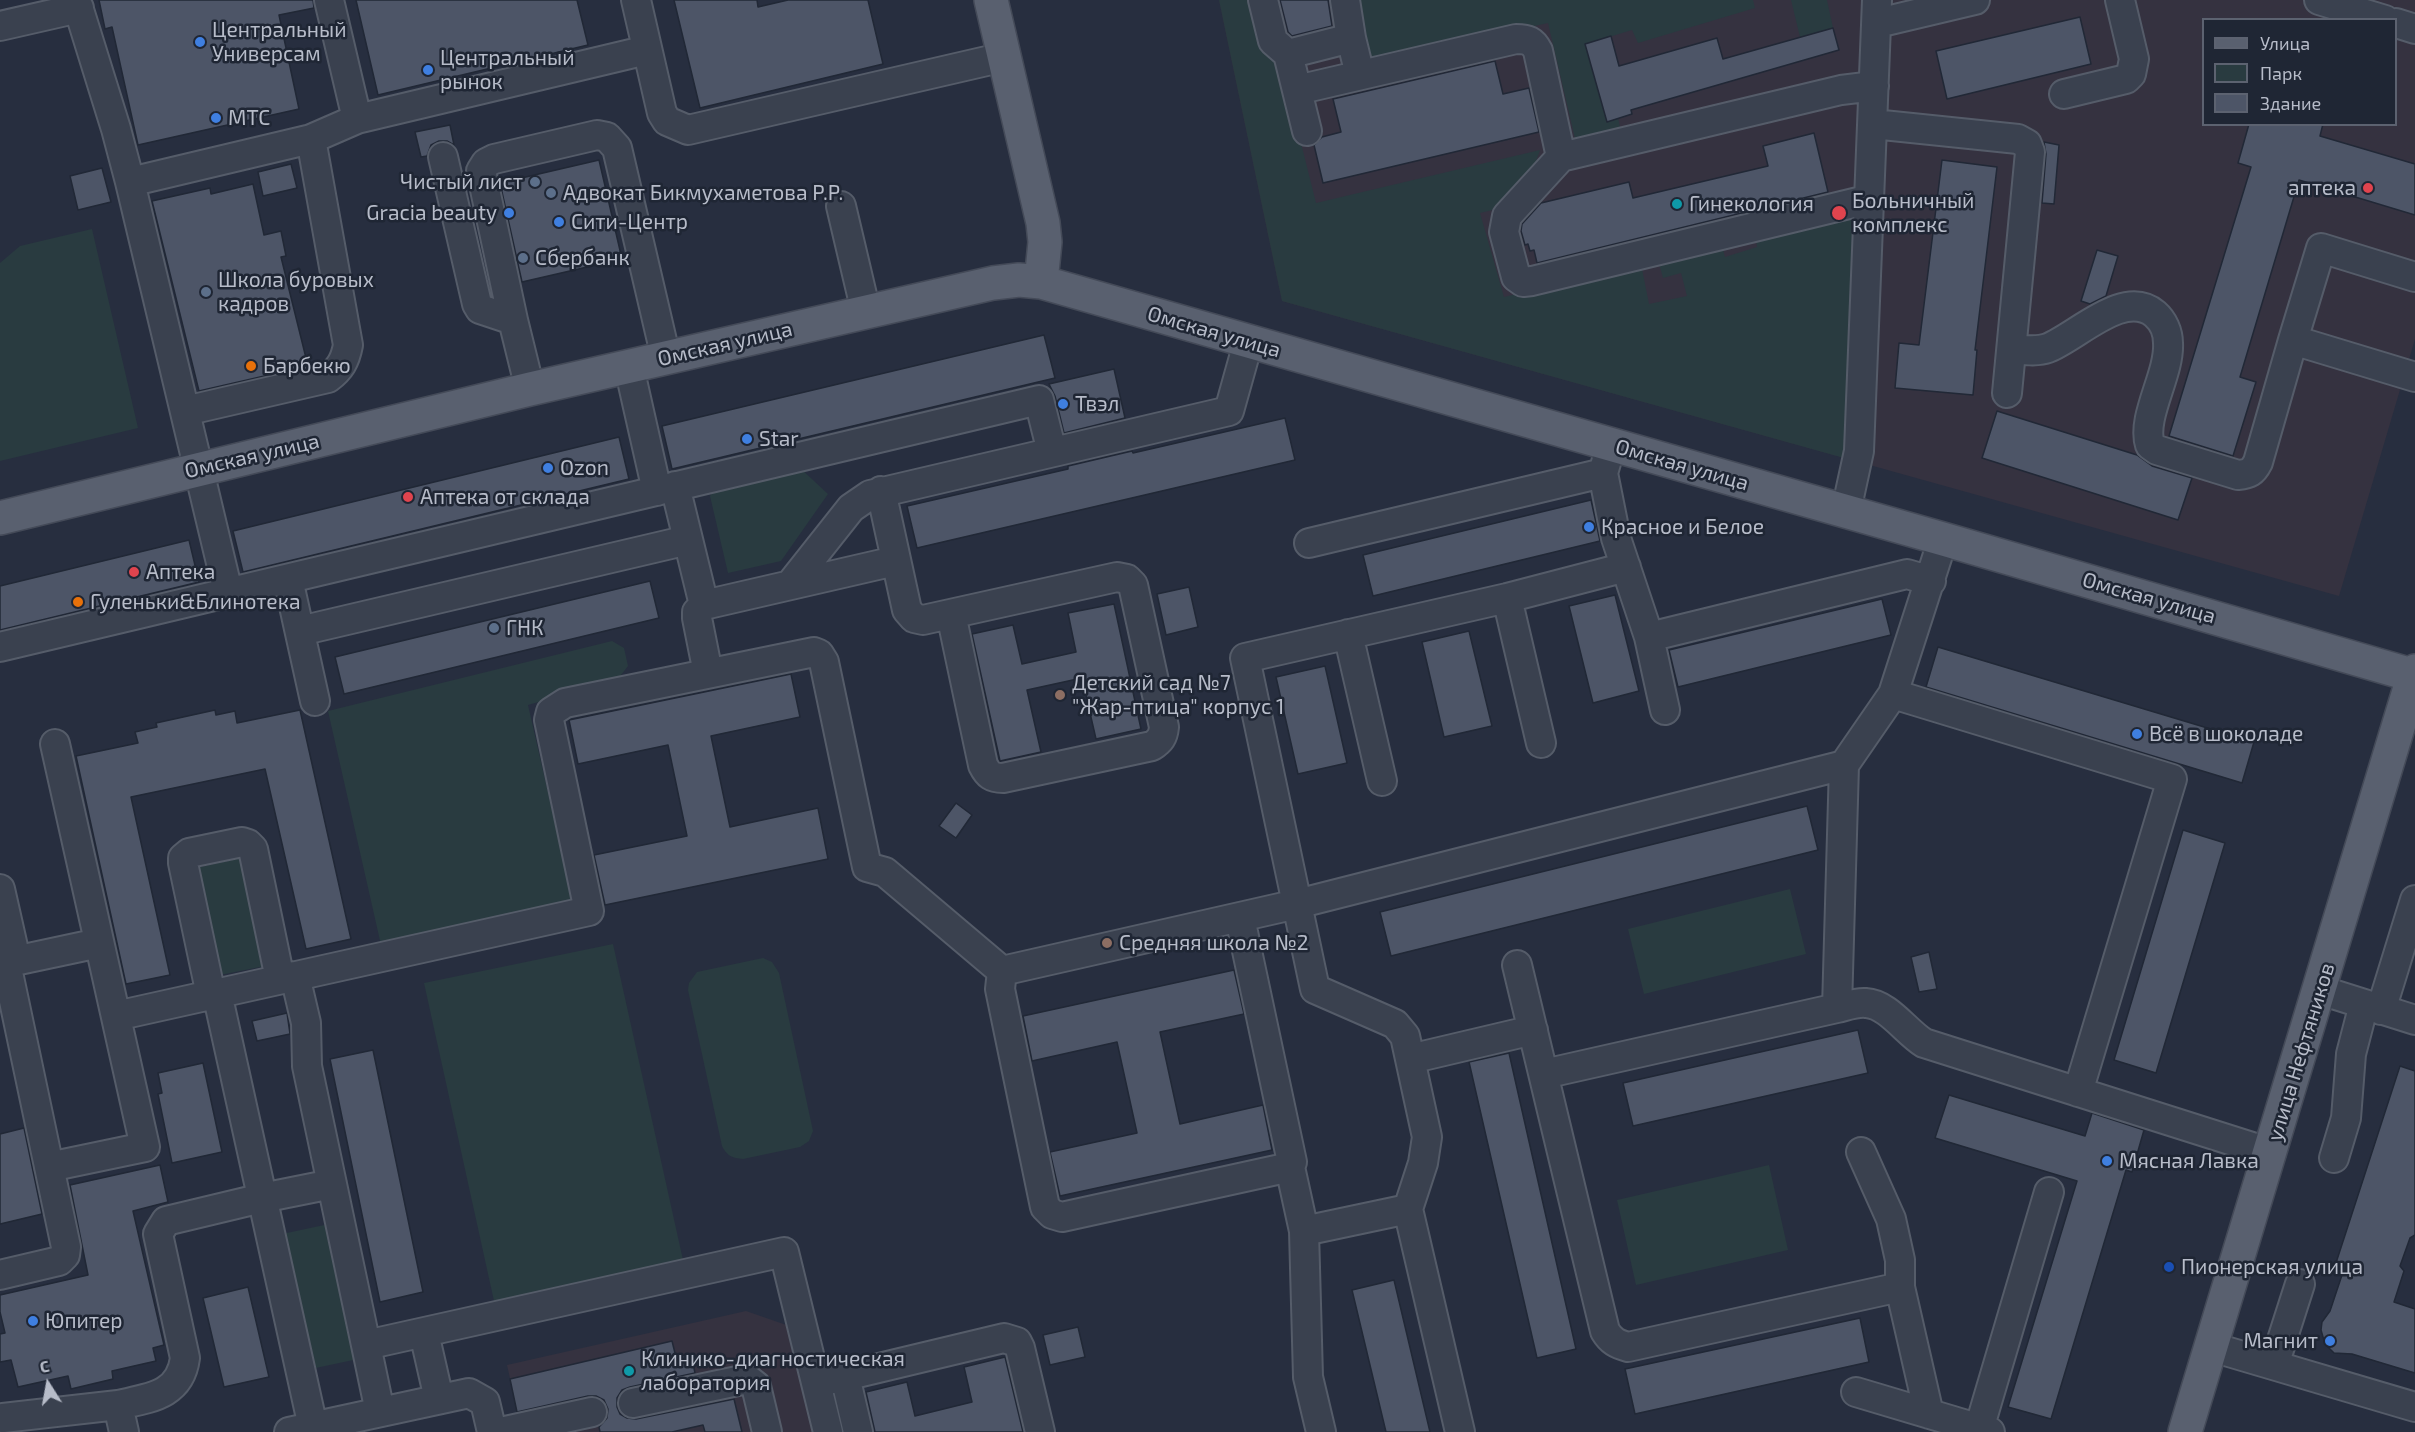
<!DOCTYPE html>
<meta charset="utf-8">
<style>
body{margin:0}
#map{position:relative;width:2415px;height:1432px;overflow:hidden;background:#272e3f;font-family:"Exo 2",sans-serif}
canvas{display:block}
.legend{position:absolute;left:2202px;top:18px;width:195px;height:108px;box-sizing:border-box;background:#1f2634;border:2px solid #5c6270;margin:0;padding:8px 10px;list-style:none;font-size:18px;color:#b7bcc9}
.legend li{display:flex;align-items:center;gap:12px;height:30px}
.legend b{width:30px;border:2px solid #5c6270}
.north{position:absolute;left:18px;top:1354px;width:60px;height:60px;-webkit-text-stroke:4px #1f2634;paint-order:stroke;rotate:349deg;font-size:16px;font-weight:700;line-height:24px;text-align:center;color:#b7bcc9}
.north::after{content:'';display:block;margin:auto;width:21px;height:27px;background:#b7bcc9;clip-path:polygon(50% 0,100% 100%,50% 72%,0 100%)}
</style>
<div id="map">
<canvas width="2415" height="1432"></canvas>
<ul class="legend">
<li><b style="height:8px;background:#59606f"></b>Улица</li>
<li><b style="height:16px;background:#293b40"></b>Парк</li>
<li><b style="height:16px;background:#4d5567"></b>Здание</li>
</ul>
<div class="north">С</div>
</div>
<script>
const c = document.querySelector('canvas').getContext('2d');
c.lineJoin = 'round';
function fill(path, color) { c.fillStyle = color; c.fill(path, 'evenodd'); }
function stroke(path, color, width, dash) { c.strokeStyle = color; c.lineWidth = width; c.lineCap = dash ? 'butt' : 'round'; c.setLineDash(dash || []); c.stroke(path); }
function write(font, color, halo, rows, align = 'center') {
  c.font = font + ' "Exo 2",sans-serif'; c.lineWidth = 5; c.setLineDash([]); c.textBaseline = 'middle'; c.strokeStyle = halo; c.fillStyle = color; for (const [text, x, y, turn = 0] of rows) {
    c.save(); c.translate(x, y); c.rotate((+turn || 0) * Math.PI / 180); c.textAlign = isNaN(turn) ? turn : align; if (halo) c.strokeText(text, 0, 0); c.fillText(text, 0, 0); c.restore();
  }
}
fill(new Path2D(`
 M1219,0H2415V339L2339,596L1282,301ZM2204,20H2396V124H2204Z
 M746,1311L795,1328L820,1432H522L507,1365Z`), '#353240');
fill(new Path2D(`
 M1219,0H1259L1284,56L1300,139L1316,203L1540,150L1532,173L1520,177V194L1501,208L1480,213L1504,297L1641,264L1649,304L1687,296L1681,273L1663,278L1658,260L1722,246L1725,257L1757,247L1756,238L1855,216L1851,460L1282,301Z
 M1357,0H1753L1755,8L1638,43L1632,30L1586,44L1607,121L1618,118L1622,136L1577,147L1548,23L1371,62Z
 M1791,0H1827L1833,28L1800,37Z
 M92,229L138,428L0,461V263L20,246Z
 M799,467L828,494L781,561L728,573L710,496L717,486Z
 M612,641L624,648L628,666L618,679L528,705L572,898L564,906L381,945L328,711Z
 M241,858L265,966L220,975L196,868Z
 M1790,889L1806,954L1644,994L1628,929Z
 M613,944L683,1260L494,1301L424,983Z
 M763,958L772,962L779,973L813,1131L809,1141L800,1147L743,1159C732,1158 727,1156 722,1146L688,990L689,983L697,972Z
 M1769,1165L1788,1250L1636,1285L1617,1200Z
 M329,1224L358,1359L311,1369L282,1234Z`), '#293b40');
const building = new Path2D(`
 M99,0H313L314,8L279,15L299,109L138,145L112,27L105,29Z
 M356,0H577L588,45L378,95Z
 M674,0H757L758,7L788,0H868L883,64L700,108Z
 M1280,0H1328L1332,26L1292,36L1288,32Z
 M2080,17L2091,64L1947,99L1936,51Z
 M1833,28L1839,50L1631,110L1632,114L1607,122L1585,44L1611,36L1619,66L1717,38L1723,59Z
 M1495,61L1503,94L1529,88L1539,132L1323,183L1314,145L1322,137L1341,132L1333,99Z
 M2249,124H2323L2320,136L2415,164V215L2299,180L2240,377L2256,382L2233,456L2169,436L2251,167L2238,163Z
 M450,125L454,145L447,141H439L431,145L427,156L421,157L415,132Z
 M1814,133L1828,192L1537,263L1534,250L1530,251L1528,244L1525,245L1521,231L1522,224L1541,203L1629,182L1633,198L1768,166L1763,146Z
 M2044,142L2059,145L2054,204L2042,203L2046,154Z
 M599,160L622,259L522,282L500,183Z
 M1942,160L1997,167L1975,350H1977L1973,395L1895,388L1899,343L1919,345Z
 M291,164L297,188L263,196L258,172Z
 M102,168L111,202L78,210L70,176Z
 M253,184L264,235L281,231L286,256L281,257L308,366L199,391L152,201L210,188L211,194Z
 M2097,250L2118,256L2106,296L2090,304L2081,301Z
 M1044,335L1055,378L672,469L662,426Z
 M1114,369L1125,418L1064,433L1055,396L1049,384Z
 M1997,411L2137,455L2152,466L2192,478L2178,520L1982,458Z
 M1285,418L1295,460L917,548L907,506L1068,469V466L1132,451L1133,453Z
 M619,437L629,479L243,572L233,531Z
 M1591,500L1600,541L1373,596L1363,555Z
 M189,540L199,582L0,630V586Z
 M650,581L659,618L344,694L335,657Z
 M1189,587L1198,627L1166,635L1157,594Z
 M1615,595L1639,691L1593,703L1569,606Z
 M1882,599L1891,635L1678,687L1669,650Z
 M1114,604L1141,729L1096,739L1082,678L1027,690L1041,752L1000,761L972,634L1013,625L1022,664L1076,652L1068,613Z
 M1469,631L1492,726L1444,737L1422,642Z
 M1938,647L2254,742L2242,783L1926,687Z
 M1325,666L1347,763L1298,774L1276,677Z
 M791,674L800,717L711,736L730,827L818,808L828,859L605,905L594,855L687,836L668,745L578,764L569,720Z
 M215,710L216,715L235,711L237,723L300,710L351,939L306,949L265,769L131,797L170,975L126,984L76,756L138,743L135,732L157,727L156,723Z
 M956,803L972,815L956,838L939,826Z
 M1807,806L1818,850L1391,956L1380,912Z
 M2183,830L2225,843L2156,1073L2114,1060Z
 M1929,952L1937,989L1919,992L1911,957Z
 M1234,970L1244,1014L1160,1032L1180,1124L1263,1105L1272,1150L1060,1196L1050,1152L1137,1133L1117,1042L1032,1061L1023,1016Z
 M287,1013L290,1034L257,1041L252,1021Z
 M1858,1030L1868,1073L1633,1126L1623,1083Z
 M373,1050L423,1292L380,1302L330,1059Z
 M1509,1053L1576,1349L1537,1358L1469,1062Z
 M203,1063L222,1152L172,1163L158,1094L162,1093L158,1073Z
 M2400,1066L2415,1071V1235L2410,1238L2400,1266L2404,1271L2394,1302L2415,1309V1373L2352,1354L2334,1353L2325,1344L2321,1330L2322,1322L2330,1311L2343,1272L2334,1269Z
 M1949,1095L2085,1136L2092,1113L2144,1130L2132,1172L2126,1170L2051,1419L2008,1407L2077,1181L1935,1138Z
 M24,1128L42,1214L0,1224V1134Z
 M160,1165L168,1202L133,1211L164,1345L153,1348L156,1361L112,1371L113,1379L71,1389L68,1376L18,1387L11,1360L0,1362V1334L5,1333L0,1312V1295L88,1275L70,1185Z
 M1394,1280L1430,1432H1386L1352,1290Z
 M248,1287L269,1377L224,1387L203,1298Z
 M1860,1318L1869,1362L1635,1414L1625,1369Z
 M1078,1327L1085,1357L1050,1365L1043,1335Z
 M672,1341L676,1357L691,1354L695,1373L630,1387L622,1390L617,1398V1407L620,1414L627,1418L636,1419L734,1399L742,1432H705L703,1425L672,1432H600L599,1427L607,1418L608,1409L604,1400L596,1396H588L517,1412L510,1379Z
 M1005,1357L1023,1432H875L866,1392L907,1382L915,1416L972,1402L964,1367Z`);
fill(building, '#4d5567');
stroke(building, '#212836', 1.5);
const minor = new Path2D(`
 M76,0L116,129L130,182L228,592
 M329,0L357,119
 M636,0L662,113L667,121L688,130L1004,57
 M1263,0L1273,41L1288,54L1307,131
 M1345,0L1351,38
 M2319,0L2385,20
 M1878,23L1975,0
 M2396,23L2415,29
 M0,26L79,8
 M1288,54L1351,38L1360,75
 M1297,90L1516,39C1528,39 1533,41 1538,51L1561,157L1507,216L1504,232L1516,277L1523,282L1532,281L1870,199
 M2064,94L2126,79L2131,74L2134,59L2120,0
 M1873,124L2018,139L2027,144L2030,152L2007,393
 M443,157L477,304L480,309L513,320L530,389
 M1561,157L1841,90L1874,86
 M130,182L311,139L357,119L647,50
 M841,206L866,312
 M2415,277L2321,248L2293,340L2415,377
 M513,320L481,171L486,163L494,159L597,135L607,137L617,148L666,358
 M2012,349C2024,350 2037,352 2048,348C2078,336 2124,288 2155,314C2163,321 2168,332 2168,343C2170,374 2141,417 2150,445L2157,450L2238,475C2249,474 2253,472 2258,462L2293,340
 M629,367L657,491
 M185,411L328,378C340,369 345,361 348,345L311,139
 M1608,456L1603,473L1616,538L1649,637L1665,710
 M675,486L704,605L895,561
 M881,491L907,610L914,618L923,620L1117,577L1127,579L1133,585L1164,727C1163,737 1160,741 1152,746L1003,778C992,778 988,775 983,765L951,614
 M1846,511L1859,451L1877,0
 M1309,543L1603,473
 M288,579L315,701
 M790,585L851,508L870,495L1229,411L1248,343
 M1507,598L1541,743
 M704,605L697,612V618L708,673
 M300,631L688,540
 M1348,634L1382,781
 M1649,637L1907,574L1931,581
 M0,647L1039,400L1052,452
 M1893,694L2172,779L2078,1092
 M0,889L16,960
 M1240,918L1292,1162L1290,1167L1304,1231L1308,1377L1321,1432
 M0,964L99,943
 M1517,965L1605,1331C1611,1341 1617,1344 1628,1347L1900,1287
 M1002,971L1297,904L1844,765
 M1002,971L1000,989L1045,1207L1052,1214L1062,1217L1290,1167
 M295,976L306,1023L307,1066L366,1345
 M2320,990L2415,1020
 M217,993L313,1427
 M211,995L183,863V858L189,853L242,842L248,844L253,849L280,979
 M1837,1008C1846,1006 1857,1002 1866,1003C1888,1004 1906,1032 1924,1043L2271,1153
 M2381,1010L2415,900
 M116,1016L589,911L549,720L551,712L565,703L814,652L819,654L824,662L867,867L885,872L1002,971
 M1410,1059L1533,1030
 M1544,1074L1837,1008L1844,765L1893,694L1943,539
 M1861,1152L1891,1219L1900,1260V1287L1929,1414
 M2334,1158L2346,1118L2351,1054L2364,1004
 M49,1167L145,1147L55,744
 M1304,1231L1408,1209
 M0,1275L59,1261L65,1255L66,1247L6,963
 M424,1333L439,1399
 M2212,1347L2415,1407
 M2274,1365L2300,1284
 M845,1376L858,1432
 M816,1383L1004,1338L1017,1342L1020,1348L1040,1432
 M1856,1392L1990,1432
 M633,1403L747,1379L756,1386L767,1432
 M118,1405C149,1398 180,1396 185,1358L158,1234L166,1221L262,1198L332,1184
 M380,1412L366,1345L784,1252L828,1432
 M3,1418L118,1405L124,1432
 M1979,1429L2049,1192
 M289,1432L469,1393L485,1402L492,1432
 M501,1432L592,1412
 M1460,1432L1408,1209L1423,1163L1427,1137L1405,1036L1395,1024L1315,989L1245,658L1507,598L1626,567`);
const major = new Path2D(`
 M991,0L1043,223L1045,242L1041,282
 M0,518L530,389L993,283L1019,280L1041,282L1943,539L2415,676
 M2185,1432L2415,671`);
stroke(minor, '#555c69', 32);
stroke(major, '#444a58', 36);
stroke(minor, '#3a414f', 28);
stroke(major, '#59606f', 33);
for (const [x, y, r, color] of [
 [200,42,6,"#3f7fe0"],
 [428,70,6,"#3f7fe0"],
 [216,118,6,"#3f7fe0"],
 [535,182,6,"#5c6f8a"],
 [2368,188,6,"#e0444e"],
 [551,193,6,"#5c6f8a"],
 [1677,204,6,"#0f9aa8"],
 [509,213,6,"#3f7fe0"],
 [1839,213,8,"#e0444e"],
 [559,222,6,"#3f7fe0"],
 [523,258,6,"#5c6f8a"],
 [206,292,6,"#5c6f8a"],
 [251,366,6,"#e8710a"],
 [1063,404,6,"#3f7fe0"],
 [747,439,6,"#3f7fe0"],
 [548,468,6,"#3f7fe0"],
 [408,497,6,"#e0444e"],
 [1589,527,6,"#3f7fe0"],
 [134,572,6,"#e0444e"],
 [78,602,6,"#e8710a"],
 [494,628,6,"#5c6f8a"],
 [1060,695,6,"#8d6e63"],
 [2137,734,6,"#3f7fe0"],
 [1107,943,6,"#8d6e63"],
 [2107,1161,6,"#3f7fe0"],
 [2169,1267,6,"#1a4fb4"],
 [33,1321,6,"#3f7fe0"],
 [2330,1341,6,"#3f7fe0"],
 [629,1371,6,"#0f9aa8"]
]) { const dot = new Path2D(); dot.arc(x, y, r, 0, 2 * Math.PI); c.fillStyle = color; c.fill(dot); stroke(dot, '#1f2634', 2); }
write('21px', '#b7bcc9', '#1f2634', [
 ["Центральный",212,30],
 ["Универсам",212,54],
 ["Центральный",440,58],
 ["рынок",440,82],
 ["МТС",228,118],
 ["Чистый лист",523,182,"right"],
 ["аптека",2356,188,"right"],
 ["Адвокат Бикмухаметова Р.Р.",563,193],
 ["Больничный",1852,201],
 ["комплекс",1852,225],
 ["Гинекология",1689,204],
 ["Gracia beauty",497,213,"right"],
 ["Сити-Центр",571,222],
 ["Сбербанк",535,258],
 ["Школа буровых",218,280],
 ["кадров",218,304],
 ["Барбекю",263,366],
 ["Твэл",1075,404],
 ["Star",759,439],
 ["Ozon",560,468],
 ["Аптека от склада",420,497],
 ["Красное и Белое",1601,527],
 ["Аптека",146,572],
 ["Гуленьки&Блинотека",90,602],
 ["ГНК",506,628],
 ["Детский сад №7",1072,683],
 ["\"Жар-птица\" корпус 1",1072,707],
 ["Всё в шоколаде",2149,734],
 ["Средняя школа №2",1119,943],
 ["Мясная Лавка",2119,1161],
 ["Пионерская улица",2181,1267],
 ["Юпитер",45,1321],
 ["Магнит",2318,1341,"right"],
 ["Клинико-диагностическая",641,1359],
 ["лаборатория",641,1383]
], 'left');
write('21px', '#b7bcc9', '#1f2634', [
 ["Омская улица",1214,332,16],
 ["Омская улица",725,344,-13],
 ["Омская улица",252,456,-13],
 ["Омская улица",1682,465,16],
 ["Омская улица",2149,598,16],
 ["улица Нефтяников",2301,1052,-73]
]);
</script>
